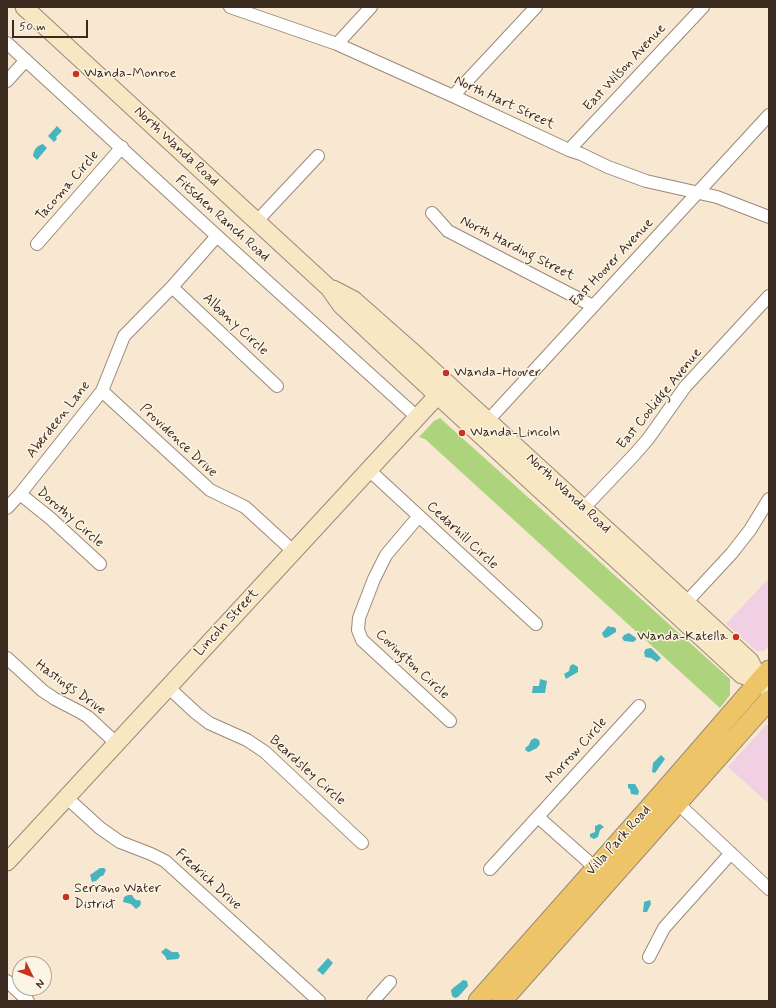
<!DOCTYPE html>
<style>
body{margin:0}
#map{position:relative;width:776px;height:1008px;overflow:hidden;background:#f8e8d1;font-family:Mynerve,sans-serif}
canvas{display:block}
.frame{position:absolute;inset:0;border:8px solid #3b2a1e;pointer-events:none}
.north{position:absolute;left:12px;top:956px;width:40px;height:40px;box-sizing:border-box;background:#fcf5e5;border:1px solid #afa495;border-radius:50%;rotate:133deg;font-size:11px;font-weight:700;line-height:16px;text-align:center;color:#3b2a1e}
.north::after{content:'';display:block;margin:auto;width:14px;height:18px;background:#c8321e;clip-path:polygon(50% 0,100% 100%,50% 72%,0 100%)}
.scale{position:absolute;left:12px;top:20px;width:76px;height:18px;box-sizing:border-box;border:2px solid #3b2a1e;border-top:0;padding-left:5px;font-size:12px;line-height:14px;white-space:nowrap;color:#3b2a1e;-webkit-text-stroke:3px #fcf5e5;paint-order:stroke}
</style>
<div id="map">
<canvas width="776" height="1008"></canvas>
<div class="frame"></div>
<div class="north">N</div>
<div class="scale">50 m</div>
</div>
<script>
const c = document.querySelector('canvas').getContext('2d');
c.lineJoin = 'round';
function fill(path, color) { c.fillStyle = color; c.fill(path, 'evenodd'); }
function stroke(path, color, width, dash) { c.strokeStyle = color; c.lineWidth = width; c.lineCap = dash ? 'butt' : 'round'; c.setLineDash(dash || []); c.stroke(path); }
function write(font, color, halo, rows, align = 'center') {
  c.font = font + ' Mynerve,sans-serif'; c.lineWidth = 3; c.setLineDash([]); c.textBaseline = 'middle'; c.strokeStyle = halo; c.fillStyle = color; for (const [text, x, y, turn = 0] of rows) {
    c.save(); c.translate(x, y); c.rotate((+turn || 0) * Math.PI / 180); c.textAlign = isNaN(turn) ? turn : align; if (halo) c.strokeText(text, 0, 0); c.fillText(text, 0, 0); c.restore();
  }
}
fill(new Path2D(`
 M769,578V646L765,650L761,651H757L754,649L726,624Z
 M766,725H769V804L728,767Z`), '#f1d0e3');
fill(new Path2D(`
 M440,418L730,679V695L720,708L425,439L419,437L434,421Z`), '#aed37d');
fill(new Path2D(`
 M57,126L62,131L56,137L57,139L54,142L48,136Z
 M43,144L47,148L37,160L33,156C34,150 36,146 43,144Z
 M608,626L611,627H614L616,629V632L608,637L605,638L603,636L602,633Z
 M629,633L636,638V640L633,642L624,641L622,638L624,635Z
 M651,648L661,658L657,662L651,658L645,657L644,652L646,649Z
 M573,664L578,667V672L566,679L564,674L569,671L570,666Z
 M540,679L547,681L545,693H532L533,686H539Z
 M535,738L539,740L540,744L537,748L529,752L526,751L525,748L529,745L531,740Z
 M661,755L665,759L655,773L652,772L653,763Z
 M628,784H635L639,791L638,795L631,794L630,789L628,788Z
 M600,824L604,827L600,830L598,837L594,839L590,837V834L595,832V826Z
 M100,868H104L106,870L103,876H101L96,881L92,882L90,875Z
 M128,895H132C134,899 136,901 140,900L141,903L140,906L136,909L131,904L123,902L124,897Z
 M650,900L651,904L647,912H643L644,902Z
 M166,948L172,952H178L180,956L178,959L167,960L165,956L161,952Z
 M328,958L333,963L323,975L317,970Z
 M463,980L467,981L468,986L458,997L455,998L452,996L451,990C455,986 459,984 463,980Z`), '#46b5c0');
const street = new Path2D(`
 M230,7L337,44L453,96L569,150L581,154L608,167L646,181L717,197L769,217
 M7,43L217,236L417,417
 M337,44L371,7
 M7,81L26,60
 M453,96L536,7
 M569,150L703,7
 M432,213L448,231L593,306
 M257,221L318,156
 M37,244L122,147
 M172,287L277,386
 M102,391L210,490L245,507L293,551
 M483,426L769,115
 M369,470L536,624
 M20,494L50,518L100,564
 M7,508L20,494L102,391L124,336L172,287L217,236
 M579,513L635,454L648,439L685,387L769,296
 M419,516L386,555L374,579L359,618L358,630L362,640L450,721
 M681,608L732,553L750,530L769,499
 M7,658L43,691L55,699L80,712L88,717L116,743
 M168,687L196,713L209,723L247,740L265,752L362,843
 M66,797L100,828L120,842L151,854L165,861L319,1001
 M672,798L769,889
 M538,817L600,872
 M490,869L639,706
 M649,957L664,928L731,853
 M7,981L28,1001
 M373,1001L390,982`);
const secondary = new Path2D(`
 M24,7L329,288L341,305C473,430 608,551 742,675L760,681
 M333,289L354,300L414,353L750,661L760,681L769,690
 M7,862L448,384`);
const primary = new Path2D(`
 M478,1001L664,791L769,670
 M502,1001L769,700`);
stroke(street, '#9a8978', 14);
stroke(secondary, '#9a8978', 19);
stroke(primary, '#9a8978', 21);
stroke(street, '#fff', 12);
stroke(secondary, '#f8e7c3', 17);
stroke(primary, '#eec469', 19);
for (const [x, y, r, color] of [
 [76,74,4,"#c8321e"],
 [446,373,4,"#c8321e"],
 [462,433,4,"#c8321e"],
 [736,637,4,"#c8321e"],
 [66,897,4,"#c8321e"]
]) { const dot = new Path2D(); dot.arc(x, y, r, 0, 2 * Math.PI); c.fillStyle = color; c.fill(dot); stroke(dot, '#fcf5e5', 1.5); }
write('14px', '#3b2a1e', '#fcf5e5', [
 ["East Wilson Avenue",625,68,-47],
 ["North Hart Street",504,103,25],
 ["North Wanda Road",176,147,43],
 ["Tacoma Circle",68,186,-49],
 ["Fitschen Ranch Road",222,219,42],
 ["North Harding Street",517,249,27],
 ["East Hoover Avenue",612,263,-47],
 ["Albany Circle",235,325,43],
 ["East Coolidge Avenue",660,399,-51],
 ["Aberdeen Lane",59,420,-52],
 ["Providence Drive",178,441,43],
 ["North Wanda Road",568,494,43],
 ["Dorothy Circle",70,518,41],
 ["Cedarhill Circle",462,536,43],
 ["Lincoln Street",227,623,-47],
 ["Covington Circle",412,665,43],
 ["Hastings Drive",70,688,36],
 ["Morrow Circle",577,751,-48],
 ["Beardsley Circle",307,771,42],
 ["Villa Park Road",619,841,-48],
 ["Fredrick Drive",208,880,42]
]);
write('14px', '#3b2a1e', '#fcf5e5', [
 ["Wanda-Monroe",84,74],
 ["Wanda-Hoover",454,373],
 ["Wanda-Lincoln",470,433],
 ["Wanda-Katella",728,637,"right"],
 ["Serrano Water",74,889],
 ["District",74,905]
], 'left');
</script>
